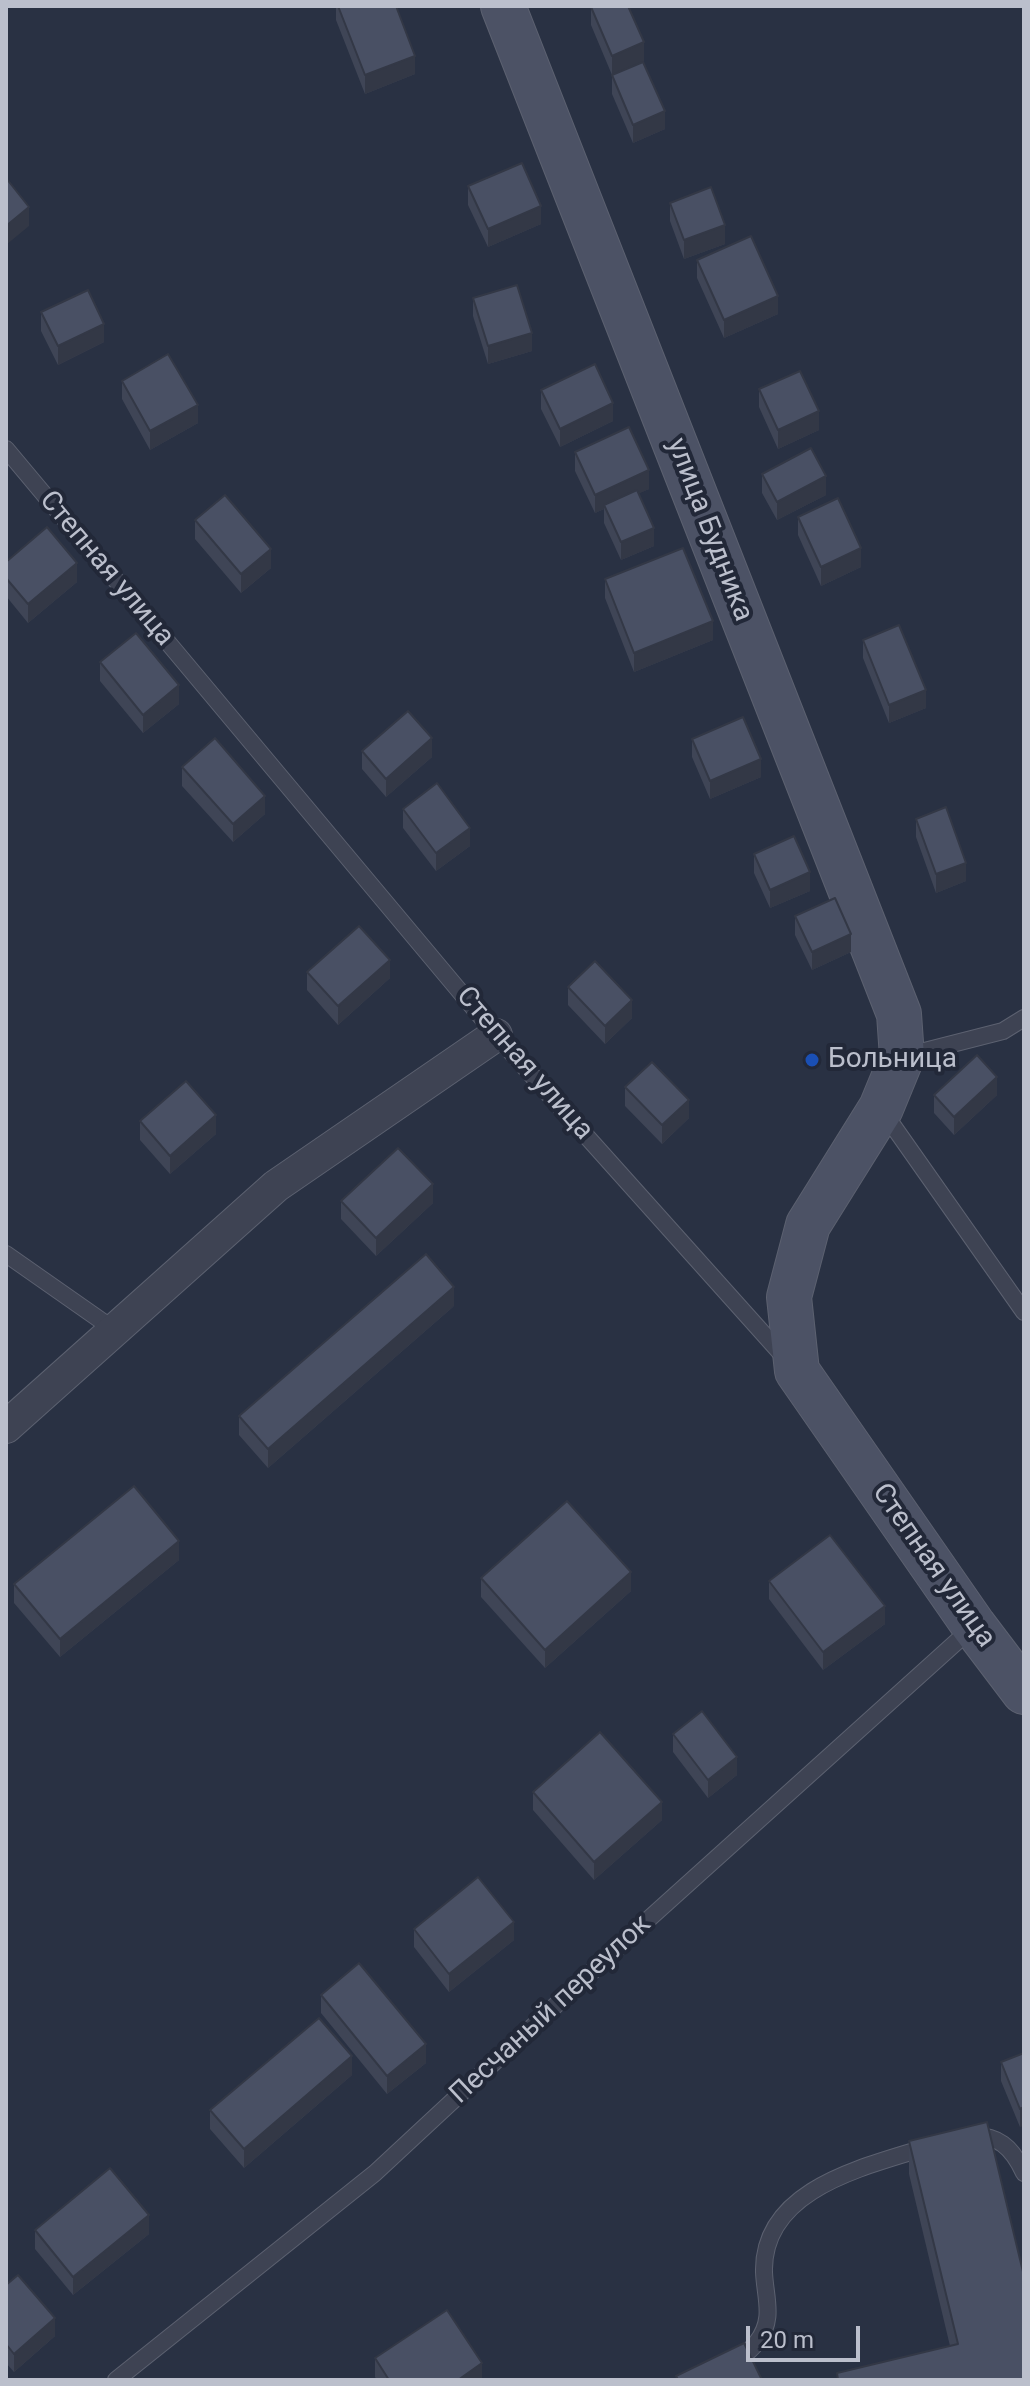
<!DOCTYPE html>
<meta charset="utf-8">
<style>
body{margin:0}
#map{position:relative;width:1030px;height:2386px;overflow:hidden;background:#293143;font-family:Roboto,sans-serif}
canvas{display:block}
.frame{position:absolute;inset:0;border:8px solid #bbbfcc;pointer-events:none}
.scale{position:absolute;left:746px;top:2326px;width:114px;height:36px;box-sizing:border-box;border:4px solid #bbbfcc;border-top:0;padding-left:10px;font-size:24px;line-height:28px;white-space:nowrap;color:#bbbfcc;-webkit-text-stroke:6px #222838;paint-order:stroke}
</style>
<div id="map">
<canvas width="1030" height="2386"></canvas>
<div class="frame"></div>
<div class="scale">20 m</div>
</div>
<script>
const c = document.querySelector('canvas').getContext('2d');
c.lineJoin = 'round';
function stroke(path, color, width, dash) { c.strokeStyle = color; c.lineWidth = width; c.lineCap = dash ? 'butt' : 'round'; c.setLineDash(dash || []); c.stroke(path); }
function fill(path, color) { c.fillStyle = color; c.fill(path, 'evenodd'); }
function write(font, color, halo, rows, align = 'center') {
  c.font = font + ' Roboto,sans-serif'; c.lineWidth = 8; c.setLineDash([]); c.textBaseline = 'middle'; c.strokeStyle = halo; c.fillStyle = color; for (const [text, x, y, turn = 0] of rows) {
    c.save(); c.translate(x, y); c.rotate((+turn || 0) * Math.PI / 180); c.textAlign = isNaN(turn) ? turn : align; if (halo) c.strokeText(text, 0, 0); c.fillText(text, 0, 0); c.restore();
  }
}
const lane = new Path2D(`
 M6,449L503,1043L786,1359
 M905,1056L1003,1031L1024,1018
 M884,1113L1024,1312
 M6,1254L116,1331
 M968,2136C998,2134 1012,2147 1024,2173
 M116,2380L375,2173L641,1926L973,1627
 M694,2380C714,2367 742,2363 757,2342C775,2319 765,2298 764,2272C762,2189 864,2167 927,2147`);
const street = new Path2D(`
 M6,1427L276,1186L496,1035`);
const secondary = new Path2D(`
 M503,6L899,1014L902,1057L881,1108L808,1225L789,1297L797,1371L974,1626L1024,1692`);
stroke(lane, '#5c6170', 18);
stroke(street, '#5c6170', 34);
stroke(secondary, '#5c6170', 46);
stroke(lane, '#3e4353', 16);
stroke(street, '#3e4353', 32);
stroke(secondary, '#4c5265', 44);
fill(new Path2D(`
 M336,6H396L415,74L365,94L336,20Z
 M591,7L644,61L612,75L591,25Z
 M612,75L665,129L633,143L612,94Z
 M468,186L541,224L488,247L468,205Z
 M670,203L725,244L684,259L670,221Z
 M697,260L778,314L724,338L697,278Z
 M473,298L532,351L488,364L473,316Z
 M41,312L104,342L58,365L41,331Z
 M122,381L198,423L150,450L122,399Z
 M759,389L819,430L778,449L759,407Z
 M541,390L613,421L560,447L541,409Z
 M575,452L649,489L639,493L654,546L621,560L604,523V509L595,513L575,471Z
 M762,474L826,495L777,520L762,493Z
 M798,517L861,567L821,586L798,535Z
 M195,520L271,568L241,593L195,539Z
 M6,562L77,582L28,623L6,596Z
 M605,579L713,640L634,672L605,598Z
 M863,640L926,708L889,723L863,658Z
 M100,662L179,704L143,733L100,681Z
 M692,739L761,777L710,799L692,757Z
 M362,751L432,757L386,797L362,769Z
 M182,767L265,814L233,842L182,786Z
 M403,809L470,846L436,871L403,828Z
 M916,819L966,881L936,893L916,837Z
 M754,854L810,891L770,908L754,873Z
 M795,916L851,952L812,970L795,935Z
 M307,972L390,978L338,1025L307,990Z
 M568,987L632,1018L605,1044L568,1005Z
 M625,1087L689,1118L662,1144L625,1106Z
 M934,1095H997L954,1135L934,1113Z
 M140,1121L216,1134L170,1174L140,1140Z
 M341,1201L433,1203L376,1256L341,1219Z
 M454,1306L268,1468L239,1435V1416Z
 M179,1560L60,1657L14,1603V1584Z
 M481,1578L631,1591L545,1668L481,1597Z
 M769,1581L885,1624L823,1670L769,1599Z
 M673,1734L737,1775L708,1798L673,1752Z
 M533,1792L662,1820L594,1880L533,1810Z
 M414,1929L514,1940L449,1992L414,1947Z
 M321,1995L426,2063L387,2094L321,2013Z
 M1024,2053L1020,2127L1001,2081V2062Z
 M352,2075L244,2168L210,2129V2110Z
 M909,2141L1024,2380H837V2373L950,2346L909,2174Z
 M35,2230L149,2234L73,2295L35,2249Z
 M6,2285L55,2336L14,2372L6,2363Z
 M375,2358L482,2380H377L375,2377Z`), '#3f4556');
fill(new Path2D(`
 M644,42V61L612,75V56Z
 M415,56V74L365,94V75Z
 M665,111V129L633,143V125Z
 M541,206V224L488,247V229Z
 M29,207V226L6,245V226Z
 M725,225V244L684,259V240Z
 M778,296V314L724,338V320Z
 M104,324V342L58,365V346Z
 M532,333V351L488,364V346Z
 M613,403V421L560,447V429Z
 M198,405V423L150,450V431Z
 M819,411V430L778,449V430Z
 M649,470V489L606,508L604,505V509L595,513V495Z
 M826,476V495L777,520V502Z
 M654,528V546L621,560V542Z
 M861,548V567L821,586V567Z
 M271,549V568L241,593V574Z
 M77,563V582L28,623V604Z
 M713,621V640L634,672V653Z
 M179,685V704L143,733V715Z
 M926,690V708L889,723V705Z
 M432,738V757L386,797V779Z
 M761,759V777L710,799V781Z
 M265,796V814L233,842V824Z
 M470,828V846L436,871V853Z
 M966,863V881L936,893V874Z
 M810,872V891L770,908V890Z
 M851,934V952L812,970V952Z
 M390,960V978L338,1025V1006Z
 M632,1000V1018L605,1044V1026Z
 M997,1077V1095L954,1135V1117Z
 M689,1100V1118L662,1144V1125Z
 M216,1115V1134L170,1174V1156Z
 M433,1184V1203L376,1256V1238Z
 M454,1287V1306L268,1468V1449Z
 M179,1541V1560L60,1657V1639Z
 M631,1572V1591L545,1668V1650Z
 M885,1606V1624L823,1670V1652Z
 M737,1757V1775L708,1798V1780Z
 M662,1802V1820L594,1880V1862Z
 M514,1922V1940L449,1992V1974Z
 M426,2044V2063L387,2094V2076Z
 M352,2056V2075L244,2168V2149Z
 M1024,2107V2126L1020,2127V2109Z
 M149,2215V2234L73,2295V2277Z
 M55,2318V2336L14,2372V2354Z
 M482,2363V2380H458Z`), '#333846');
const building = new Path2D(`
 M338,6H396L415,56L365,75Z
 M592,6H628L644,42L612,56L591,7Z
 M643,62L665,111L633,125L612,75Z
 M522,163L541,206L488,229L468,186Z
 M6,178L29,207L6,226Z
 M711,187L725,225L684,240L670,203Z
 M751,236L778,296L724,320L697,260Z
 M517,285L532,333L488,346L473,298Z
 M88,290L104,324L58,346L41,312Z
 M168,354L198,405L150,431L122,381Z
 M595,364L613,403L560,429L541,390Z
 M800,371L819,411L778,430L759,389Z
 M629,427L649,470L595,495L575,452Z
 M811,448L826,476L777,502L762,474Z
 M637,490L654,528L621,542L604,505Z
 M225,495L271,549L241,574L195,520Z
 M838,498L861,548L821,567L798,517Z
 M47,527L77,563L28,604L6,578V562Z
 M683,548L713,621L634,653L605,579Z
 M899,625L926,690L889,705L863,640Z
 M136,633L179,685L143,715L100,662Z
 M408,711L432,738L386,779L362,751Z
 M743,717L761,759L710,781L692,739Z
 M215,738L265,796L233,824L182,767Z
 M437,783L470,828L436,853L403,809Z
 M946,807L966,863L936,874L916,819Z
 M794,836L810,872L770,890L754,854Z
 M835,898L851,934L812,952L795,916Z
 M359,926L390,960L338,1006L307,972Z
 M595,961L632,1000L605,1026L568,987Z
 M977,1055L997,1077L954,1117L934,1095Z
 M652,1062L689,1100L662,1125L625,1087Z
 M186,1081L216,1115L170,1156L140,1121Z
 M398,1148L433,1184L376,1238L341,1201Z
 M426,1254L454,1287L268,1449L239,1416Z
 M134,1486L179,1541L60,1639L14,1584Z
 M567,1501L631,1572L545,1650L481,1578Z
 M830,1535L885,1606L823,1652L769,1581Z
 M702,1711L737,1757L708,1780L673,1734Z
 M600,1732L662,1802L594,1862L533,1792Z
 M478,1877L514,1922L449,1974L414,1929Z
 M359,1963L426,2044L387,2076L321,1995Z
 M319,2018L352,2056L244,2149L210,2110Z
 M1024,2053V2107L1020,2109L1001,2062Z
 M987,2122L1024,2276V2380H838L837,2373L958,2344L909,2141Z
 M110,2168L149,2215L73,2277L35,2230Z
 M18,2275L55,2318L14,2354L6,2344V2285Z
 M447,2310L482,2363L458,2380H389L375,2358Z
 M744,2343L762,2380H678L676,2376Z`);
fill(building, '#495064');
stroke(building, '#333846', 2);
for (const [x, y, r, color] of [
 [812,1060,8,"#1a4fb4"]
]) { const dot = new Path2D(); dot.arc(x, y, r, 0, 2 * Math.PI); c.fillStyle = color; c.fill(dot); stroke(dot, '#222838', 3); }
write('28px', '#bbbfcc', '#222838', [
 ["улица Будника",709,530,69],
 ["Степная улица",106,569,50],
 ["Степная улица",524,1064,49],
 ["Степная улица",933,1566,55],
 ["Песчаный переулок",551,2010,-43]
]);
write('28px', '#bbbfcc', '#222838', [
 ["Больница",828,1060]
], 'left');
</script>
